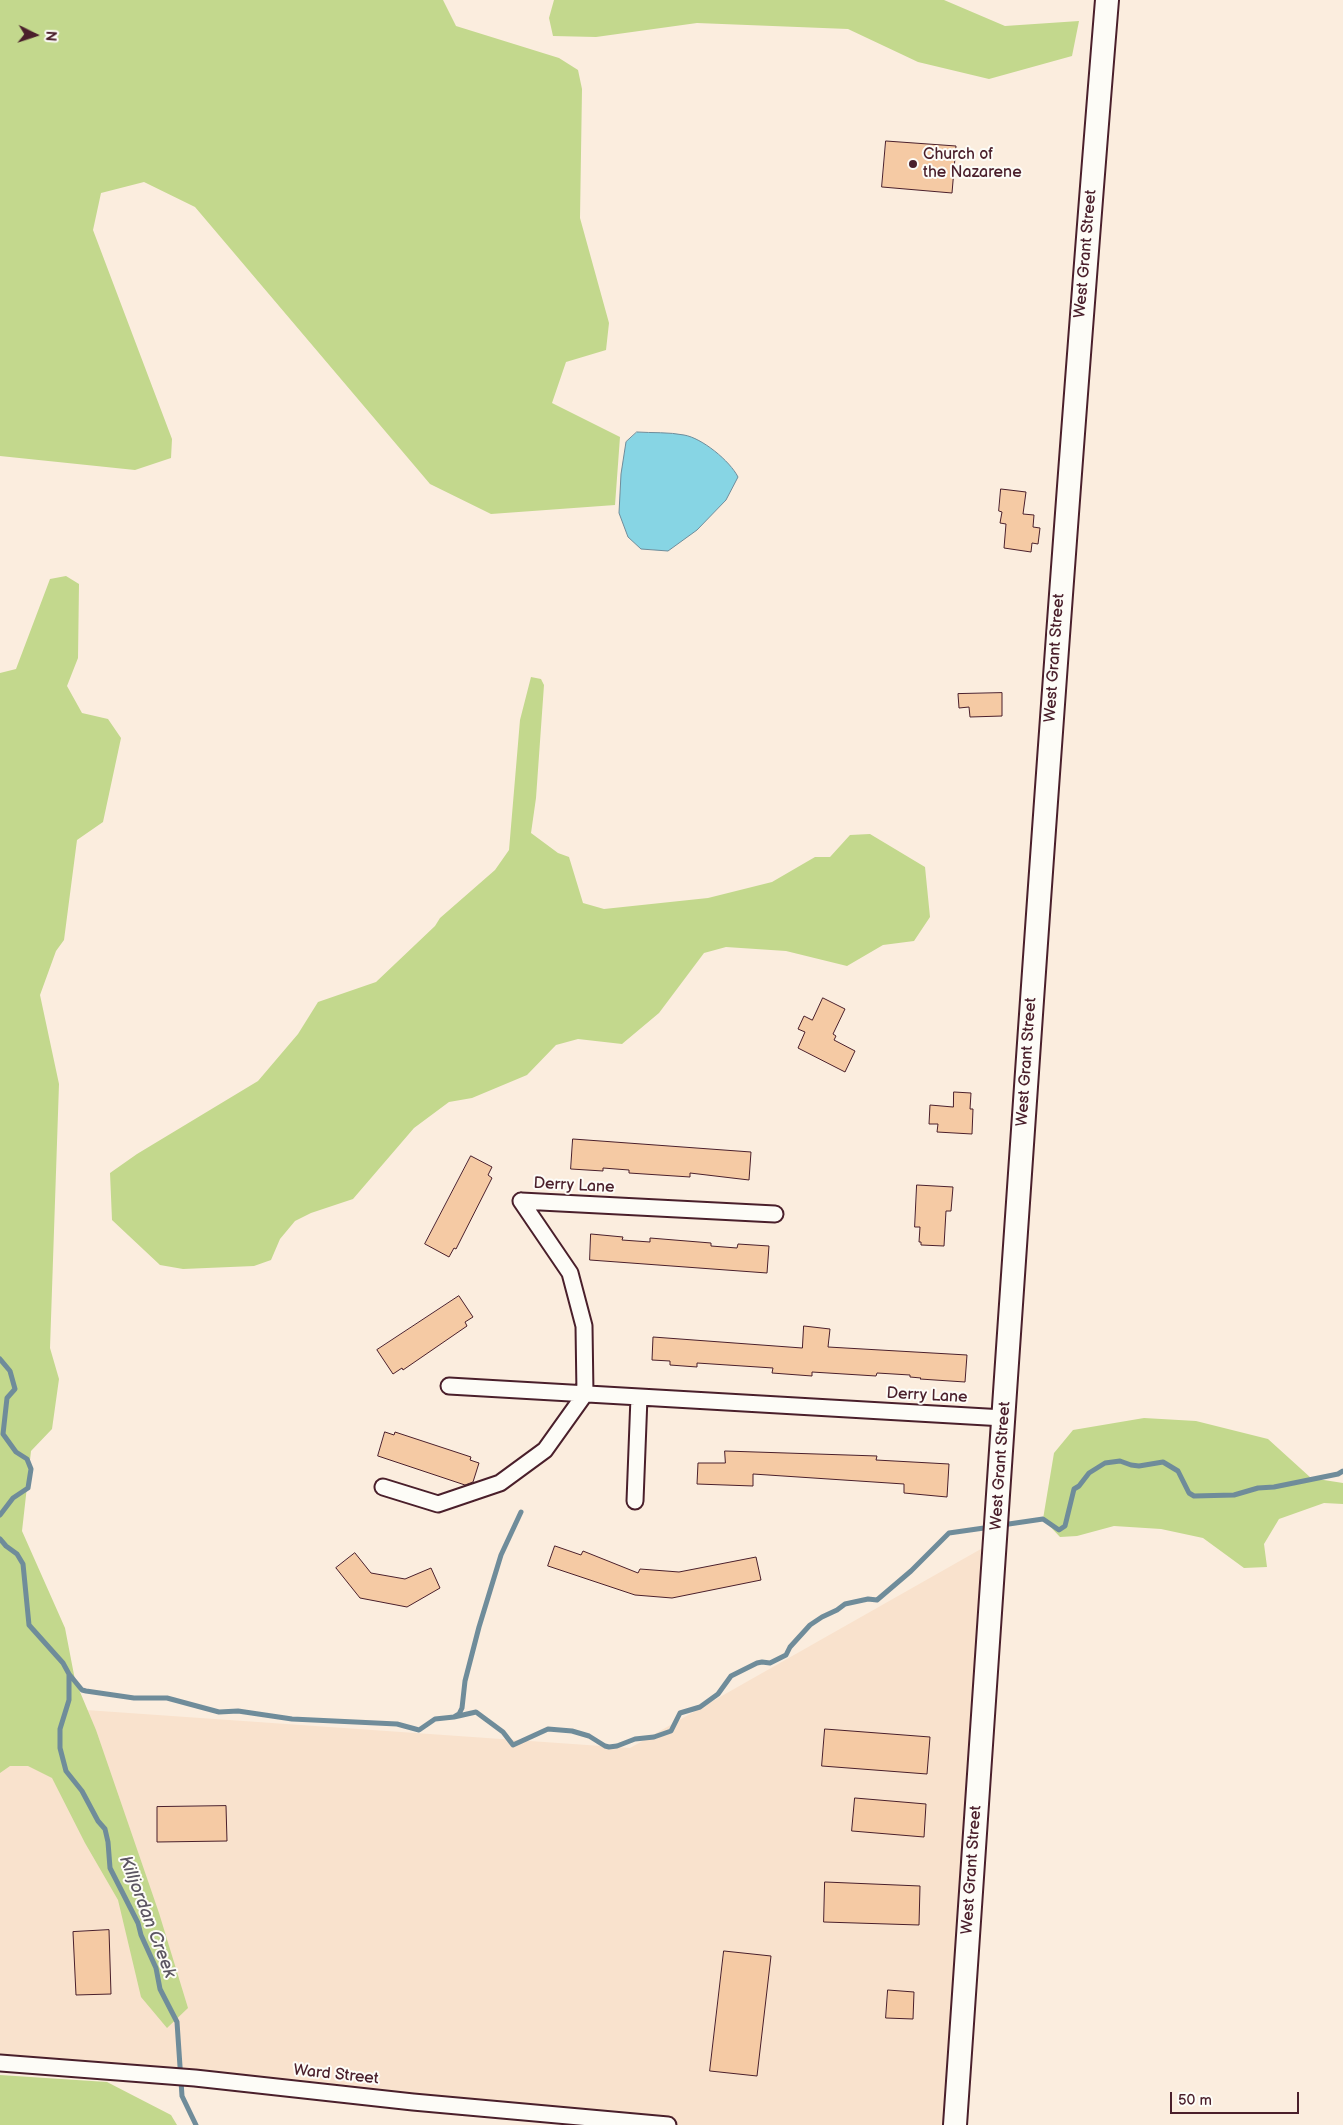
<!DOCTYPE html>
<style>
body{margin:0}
#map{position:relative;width:1343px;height:2125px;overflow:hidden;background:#fbedde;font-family:"Balsamiq Sans",sans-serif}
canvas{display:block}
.north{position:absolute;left:10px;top:10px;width:50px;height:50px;-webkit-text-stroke:4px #fdfcf7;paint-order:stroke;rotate:94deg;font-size:14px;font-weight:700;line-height:20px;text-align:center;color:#4a1f2b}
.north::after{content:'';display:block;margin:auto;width:18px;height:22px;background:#4a1f2b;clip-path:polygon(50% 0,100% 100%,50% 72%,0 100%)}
.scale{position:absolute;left:1170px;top:2092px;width:129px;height:22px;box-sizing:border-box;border:2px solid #4a1f2b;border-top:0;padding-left:6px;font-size:15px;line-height:18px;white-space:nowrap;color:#4a1f2b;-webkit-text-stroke:4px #fdfcf7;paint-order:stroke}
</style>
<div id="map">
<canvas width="1343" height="2125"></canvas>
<div class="north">N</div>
<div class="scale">50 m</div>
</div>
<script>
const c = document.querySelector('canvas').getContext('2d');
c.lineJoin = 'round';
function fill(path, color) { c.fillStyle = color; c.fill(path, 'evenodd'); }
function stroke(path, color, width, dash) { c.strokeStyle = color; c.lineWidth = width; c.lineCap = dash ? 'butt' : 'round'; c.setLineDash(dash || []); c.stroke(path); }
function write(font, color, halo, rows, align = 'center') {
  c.font = font + ' "Balsamiq Sans",sans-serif'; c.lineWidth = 4; c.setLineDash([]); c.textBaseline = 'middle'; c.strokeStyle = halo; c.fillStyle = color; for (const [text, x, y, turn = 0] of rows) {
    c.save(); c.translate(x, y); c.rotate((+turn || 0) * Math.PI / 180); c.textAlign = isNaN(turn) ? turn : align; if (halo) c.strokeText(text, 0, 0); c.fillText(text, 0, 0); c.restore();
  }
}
fill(new Path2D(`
 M995,1541L955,2125H668L0,2063V1704L630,1748Z`), '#f9e2cd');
fill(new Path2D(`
 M0,0H443L456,26L559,58L578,70L582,89L580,218L609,323L606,350L566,362L552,403L620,437L615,505L491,514L430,484L195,207L144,182L101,193L93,230L172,439L171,458L135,470L0,456Z
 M554,0H944L1005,26L1079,21L1072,56L989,79L918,62L848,29L697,23L596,37L553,36L549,18Z
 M66,576L79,584L78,658L67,686L82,713L108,719L121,738L103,822L77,840L64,940L56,951L40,995L59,1084L50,1348L59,1379L52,1429L31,1451L22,1531L65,1628L75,1680L96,1730L159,1913L188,2008L167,2028L141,1997L118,1900L85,1843L52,1778L28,1766H10L0,1773V673L16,669L50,579Z
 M531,677L541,679L544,685L536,798L531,833L558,853L569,857L583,903L604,909L708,898L772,882L815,857H830L850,835L870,834L925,867L930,917L914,941L883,945L847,966L786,951L726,947L704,953L659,1013L622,1044L578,1039L556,1045L527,1075L472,1098L449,1102L414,1128L353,1199L311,1213L295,1221L280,1239L271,1260L254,1266L183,1269L160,1265L112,1220L110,1173L137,1154L258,1081L298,1034L318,1002L376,982L435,926L440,918L495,870L509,850L520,720Z
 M1144,1418L1196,1421L1268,1439L1311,1478L1343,1483V1504L1324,1503L1279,1519L1264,1544L1267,1567L1244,1568L1203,1538L1161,1529L1114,1526L1077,1536L1060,1537L1043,1519L1054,1453L1073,1430Z
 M0,2075L107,2082L171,2115L177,2125H0Z`), '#c3d88d');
const water = new Path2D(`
 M637,432C652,433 669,432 684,435C702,438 730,461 738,477L726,500L697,530L668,551L641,549L628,537L619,513L621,474L626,442Z`);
fill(water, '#87d5e4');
stroke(water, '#6f8c9a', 1);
stroke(new Path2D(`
 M0,1359L10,1371L15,1389L7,1398L3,1434L16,1452L27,1459L31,1469L28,1488L13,1498L0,1515
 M1002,1525L1043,1519L1059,1530L1065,1526L1074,1489L1079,1486L1089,1473L1105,1463L1120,1461L1131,1465L1139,1466L1163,1462L1178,1471L1189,1493L1194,1496L1234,1495L1258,1488L1274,1487L1338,1474L1343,1471
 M0,1539L6,1546L17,1554L23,1564L29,1625L63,1663L69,1674V1700L60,1729V1748L66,1771L82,1791L98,1821L105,1829L108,1842L110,1868L138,1923L141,1935L156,1968L160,1989L177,2022L182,2096L196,2125
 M69,1674L82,1690L86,1691L134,1698H167L219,1712L238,1711L292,1719L397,1724L419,1730L435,1719L454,1717L459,1714L462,1708L465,1681L479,1627L501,1555L521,1512
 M454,1717L476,1712L503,1732L513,1745L548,1729L572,1731L589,1736L605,1746L609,1747L617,1746L635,1739L654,1737L671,1731L680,1713L700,1707L718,1694L731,1676L757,1663L762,1662L770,1663L786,1655L790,1647L810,1625L822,1617L837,1610L845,1604L868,1599L877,1600L911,1571L949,1533L991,1527`), '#6f8c9a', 5);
const building = new Path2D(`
 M886,141L956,146L952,193L882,187Z
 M1001,489L1026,492L1023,514L1034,515L1033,527L1040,528L1038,544L1032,543L1031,552L1004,548L1006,524L1000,523L1002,512L999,511Z
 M1002,693V716L970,717L969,707L959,708L958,694Z
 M823,998L845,1009L833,1034L836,1036L834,1040L855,1051L845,1072L798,1048L805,1032L798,1029L804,1016L812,1020Z
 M954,1092L971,1093L970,1109H973L972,1134L937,1132L938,1124H929L930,1105L953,1107Z
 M573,1139L751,1152L749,1180L690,1173V1177L629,1173V1170L603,1168V1171L571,1169Z
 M471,1156L492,1167L488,1175L492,1178L456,1249L454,1248L449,1257L425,1244Z
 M917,1185L953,1187L951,1211H946L944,1246L921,1245V1242H919L920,1227H915Z
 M591,1234L623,1237L622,1240L650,1242V1238L711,1243V1246L737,1248L738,1244L769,1246L767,1273L590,1260Z
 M459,1296L473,1317L465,1322L467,1326L403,1370L402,1368L393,1374L377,1350Z
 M804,1326L830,1329L828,1347L967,1355L965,1382L920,1379L921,1378L910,1377V1375L877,1373L876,1376L812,1372V1376L772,1373L773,1368L697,1363V1367L670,1365V1361L652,1360L653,1337L802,1348Z
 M385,1432L394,1435L395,1432L471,1457L470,1460L479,1463L473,1482L465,1485L378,1456Z
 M725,1451L847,1455L877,1456L876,1460L949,1464L947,1497L904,1493V1484L753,1474V1486L697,1484L698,1463H725Z
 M555,1546L581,1555L583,1551L638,1573L640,1569L679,1572L756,1557L761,1580L672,1598L635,1595L548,1566Z
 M355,1553L371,1573L405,1579L431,1568L440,1588L407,1607L360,1598L336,1568Z
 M825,1729L930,1737L927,1774L822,1766Z
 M855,1798L926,1804L924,1837L852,1831Z
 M226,1806L227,1841L157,1842V1807Z
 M825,1882L920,1886L919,1925L824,1922Z
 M109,1930L111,1994L76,1995L73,1932Z
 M724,1951L771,1956L757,2076L710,2071Z
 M888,1990L914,1992L913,2019L886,2018Z`);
fill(building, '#f5caa4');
stroke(building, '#4a1f2b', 1);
const street = new Path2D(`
 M521,1201L775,1214
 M449,1386L1004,1418
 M383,1487L438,1504L500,1483L545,1450L585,1394L584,1326L570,1273L521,1201
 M635,1501L639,1397
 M0,2063L195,2078L413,2102L668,2125`);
const secondary = new Path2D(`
 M955,2125C1004,1417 1049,708 1107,0`);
stroke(street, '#4a1f2b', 19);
stroke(secondary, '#4a1f2b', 26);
stroke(street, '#fdfcf7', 15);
stroke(secondary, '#fdfcf7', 22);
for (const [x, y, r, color] of [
 [913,164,5,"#4a1f2b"]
]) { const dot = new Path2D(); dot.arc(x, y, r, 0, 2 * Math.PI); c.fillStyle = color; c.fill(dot); stroke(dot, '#fdfcf7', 2); }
write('16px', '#4a1f2b', '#fdfcf7', [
 ["Church of",923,155],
 ["the Nazarene",923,173]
], 'left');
write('16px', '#4a1f2b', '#fdfcf7', [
 ["West Grant Street",1086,254,-85],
 ["West Grant Street",1055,658,-86],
 ["West Grant Street",1027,1062,-86],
 ["Derry Lane",574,1186,3],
 ["Derry Lane",927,1396,3],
 ["West Grant Street",1001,1466,-86],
 ["West Grant Street",972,1870,-86],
 ["Ward Street",336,2075,6]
]);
write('italic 18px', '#5c5662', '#fdfcf7', [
 ["Killjordan Creek",147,1917,69]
]);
</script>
